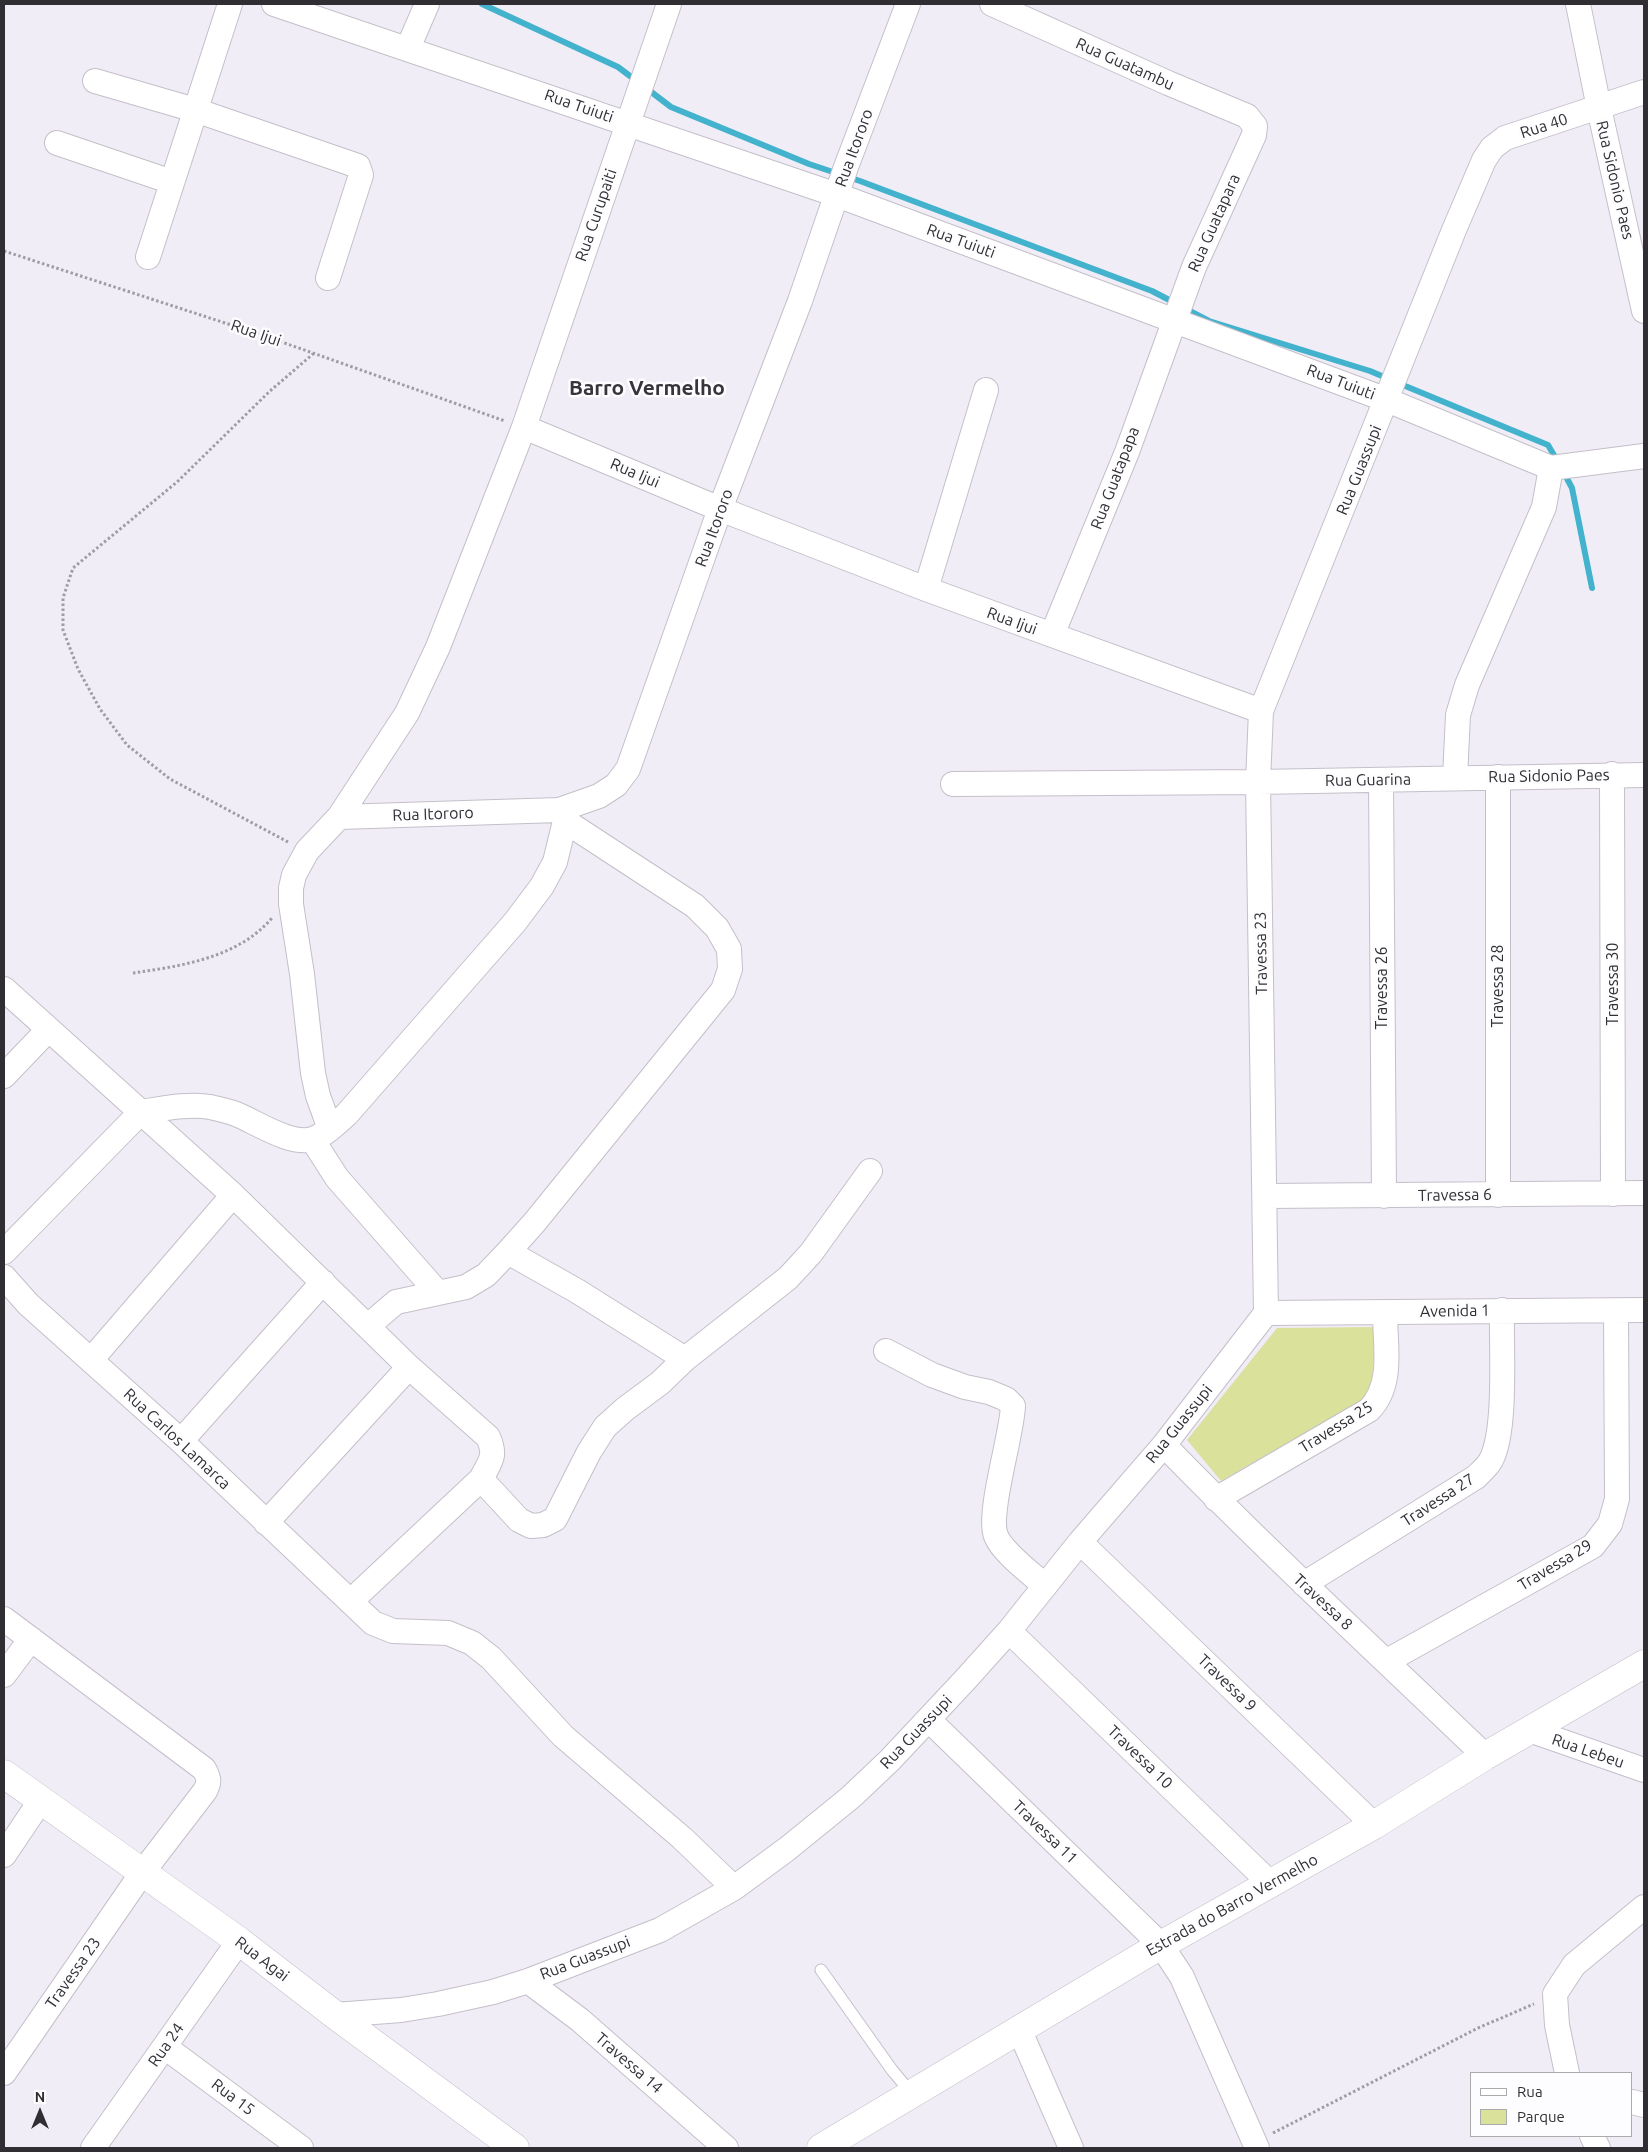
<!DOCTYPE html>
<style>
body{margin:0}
#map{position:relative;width:1648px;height:2152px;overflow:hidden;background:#f1edf7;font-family:Ubuntu,sans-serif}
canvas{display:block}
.frame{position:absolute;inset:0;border:5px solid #302e32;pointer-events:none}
.legend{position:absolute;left:1470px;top:2072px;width:162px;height:65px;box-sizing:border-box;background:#fdfcfe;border:1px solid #abaaac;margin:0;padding:6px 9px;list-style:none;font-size:15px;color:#302e32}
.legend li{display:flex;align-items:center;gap:10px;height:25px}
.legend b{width:25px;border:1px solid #abaaac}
.north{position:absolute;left:15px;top:2087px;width:50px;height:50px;-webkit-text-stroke:4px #fdfcfe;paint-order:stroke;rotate:0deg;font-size:14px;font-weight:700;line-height:20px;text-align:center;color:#302e32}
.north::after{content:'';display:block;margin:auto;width:18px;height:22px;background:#302e32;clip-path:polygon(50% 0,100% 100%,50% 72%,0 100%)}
</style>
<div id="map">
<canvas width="1648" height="2152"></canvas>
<div class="frame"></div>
<ul class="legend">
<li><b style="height:6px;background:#fff"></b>Rua</li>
<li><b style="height:14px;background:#d9e19b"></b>Parque</li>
</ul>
<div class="north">N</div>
</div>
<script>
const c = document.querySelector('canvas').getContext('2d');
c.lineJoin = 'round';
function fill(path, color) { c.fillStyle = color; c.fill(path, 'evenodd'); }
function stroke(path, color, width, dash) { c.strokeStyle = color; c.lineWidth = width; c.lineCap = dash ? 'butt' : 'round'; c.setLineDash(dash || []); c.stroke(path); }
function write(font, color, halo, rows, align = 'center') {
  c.font = font + ' Ubuntu,sans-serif'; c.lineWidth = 5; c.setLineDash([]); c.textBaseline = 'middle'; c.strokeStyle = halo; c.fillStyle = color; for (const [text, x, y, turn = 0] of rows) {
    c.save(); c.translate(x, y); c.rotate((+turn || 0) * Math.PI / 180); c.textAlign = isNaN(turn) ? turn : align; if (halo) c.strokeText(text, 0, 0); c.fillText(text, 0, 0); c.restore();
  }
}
fill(new Path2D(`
 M1376,1327L1371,1395L1221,1481L1187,1440L1277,1328Z`), '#d9e19b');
stroke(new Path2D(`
 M482,4L618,67L638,82
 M646,88L671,107L809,164L860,181L1152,291L1175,303
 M1184,308L1209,321L1370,371L1389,379
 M1398,383L1548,445L1558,462
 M1563,471L1572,488L1592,588`), '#43b2cd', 6);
const lane = new Path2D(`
 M821,1970L892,2070L912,2094`);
const street = new Path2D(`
 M274,4L837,195L1387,400L1551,468L1644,456
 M992,4L1168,83L1247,116L1255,126L1254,135L1194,267L1127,452L1052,635
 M1578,4L1599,108L1644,311
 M408,48L427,4
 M95,81L195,110L358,166L361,175L328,278
 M57,143L172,182
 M148,257L230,4
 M524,427L720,509L926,589L1261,711
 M926,589L986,390
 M1612,774L1613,1194
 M1498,777V1195
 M1455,778L1458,715L1467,685L1544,507L1551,468
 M1381,780L1384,1196
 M953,784L1258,782L1644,775
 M339,817L559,810L599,796L616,785L628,769L720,509L800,301L846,167L908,4
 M4,989L233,1195L409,1367L488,1437C497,1457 490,1461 481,1479L351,1601
 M4,1076L48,1030
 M330,1129L318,1096L313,1073L302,974L291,904V888L294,875L307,851L339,817L407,713L438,647L524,427L669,4
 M312,1139L337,1178L438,1293
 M1265,1196L1644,1193
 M4,1252L141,1112C161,1109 190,1103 210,1107C219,1109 228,1111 236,1114C256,1122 291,1146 313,1139C326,1134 337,1123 347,1114L515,922L542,886L555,862L565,821
 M4,1277L28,1304L181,1441L373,1623L393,1631L448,1633L472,1643L491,1658L563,1736L682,1838L734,1888
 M1266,1313L1644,1310
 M368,1326L396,1302L466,1287L486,1275L508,1252
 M886,1351L932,1375L965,1387L989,1392L1006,1399L1013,1406C1012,1435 987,1514 996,1536C1003,1553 1031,1573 1045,1586
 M685,1359L788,1278L811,1253L870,1171
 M91,1360L233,1195
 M181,1441L323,1282
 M1164,1445C1268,1552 1378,1653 1485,1756
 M481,1479L519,1520L531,1526L543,1525L555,1519L589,1452L605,1427L625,1409L660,1383L685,1359L577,1291L508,1252L534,1223L723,990L730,969L729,949L717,928L695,906L565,821L559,810
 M1216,1499L1369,1410C1394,1385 1385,1345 1385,1313
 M266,1523L409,1367
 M1080,1542L1374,1825
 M1304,1584L1476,1477C1481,1472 1488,1466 1491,1460C1507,1430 1501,1347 1502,1310
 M4,1619L204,1769C209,1778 210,1782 205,1791L142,1873L4,2073
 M1009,1631L1271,1884
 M1387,1661L1593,1546L1610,1524L1617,1499L1616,1311
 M4,1675L31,1639
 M929,1720L1161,1945L1182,1977L1257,2148
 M1532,1731L1644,1770
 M4,1855L41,1800
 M528,1981L580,2020L726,2148
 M335,2015L401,2010L438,2004L493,1992L528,1981L660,1930L734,1888L787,1849L851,1797L890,1760L965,1680L1009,1631L1080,1542L1164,1445L1266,1313L1258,782L1261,711L1454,230L1484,160L1492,148L1505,138L1644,92
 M1019,2029L1071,2148
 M165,2047L301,2148
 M1567,2073L1557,2025L1555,1994L1574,1965L1644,1907
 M1632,2102L1644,2105
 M1592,2136L1598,2148
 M93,2148L239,1941`);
const secondary = new Path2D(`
 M4,1774L239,1941L335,2015L515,2148
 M821,2148L1161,1945L1374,1825L1485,1756L1644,1664`);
stroke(lane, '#c4bfc9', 13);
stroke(street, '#c4bfc9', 26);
stroke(secondary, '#c4bfc9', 29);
stroke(new Path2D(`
 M4,251L262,335L505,421
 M288,842L170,779L127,745L100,709L78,669L63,630V598L73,568L177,482L270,391L313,354
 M133,973C181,966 238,958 272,918
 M1273,2133L1478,2028L1534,2004`), '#a09ca4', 3, [2.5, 2.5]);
stroke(lane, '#fff', 11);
stroke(street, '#fff', 24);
stroke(secondary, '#fff', 28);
write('16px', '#302e32', '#fdfcfe', [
 ["Rua Guatambu",1125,64,24],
 ["Rua Tuiuti",579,106,19],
 ["Rua 40",1544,126,-18],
 ["Rua Itororo",854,148,-70],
 ["Rua Sidonio Paes",1615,180,77],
 ["Rua Curupaiti",596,215,-71],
 ["Rua Guatapara",1214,223,-66],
 ["Rua Tuiuti",961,241,20],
 ["Rua Ijui",256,333,19],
 ["Rua Tuiuti",1341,382,21],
 ["Rua Guassupi",1359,470,-68],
 ["Rua Ijui",635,473,23],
 ["Rua Guatapapa",1115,478,-69],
 ["Rua Itororo",714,528,-70],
 ["Rua Ijui",1012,621,20],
 ["Rua Sidonio Paes",1549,776,-1],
 ["Rua Guarina",1368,780,-1],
 ["Rua Itororo",433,814,-2],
 ["Travessa 23",1261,953,-91],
 ["Travessa 30",1613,984,-90],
 ["Travessa 28",1498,986,-90],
 ["Travessa 26",1382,988,-90],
 ["Travessa 6",1455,1195,-1],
 ["Avenida 1",1455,1311,-1],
 ["Rua Guassupi",1179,1424,-51],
 ["Travessa 25",1336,1427,-32],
 ["Rua Carlos Lamarca",177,1439,43],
 ["Travessa 27",1438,1500,-33],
 ["Travessa 29",1555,1565,-31],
 ["Travessa 8",1323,1602,43],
 ["Travessa 9",1227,1683,44],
 ["Rua Guassupi",916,1732,-46],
 ["Rua Lebeu",1588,1751,19],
 ["Travessa 10",1140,1757,44],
 ["Travessa 11",1045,1832,44],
 ["Estrada do Barro Vermelho",1232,1905,-29],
 ["Rua Guassupi",585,1958,-21],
 ["Rua Agai",262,1959,37],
 ["Travessa 23",73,1973,-55],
 ["Rua 24",166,2045,-55],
 ["Travessa 14",629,2063,41],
 ["Rua 15",233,2097,37]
]);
write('bold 21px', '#38343c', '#fdfcfe', [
 ["Barro Vermelho",647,388]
]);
</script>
